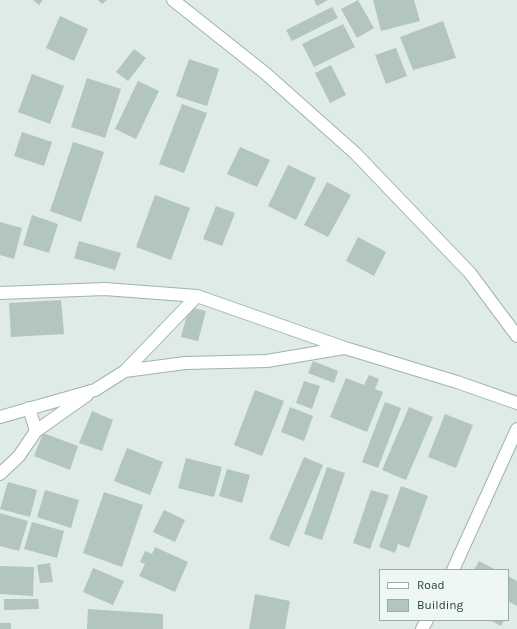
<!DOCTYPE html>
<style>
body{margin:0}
#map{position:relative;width:517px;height:629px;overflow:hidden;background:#deebe7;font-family:Karla,sans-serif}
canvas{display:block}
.legend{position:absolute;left:379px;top:569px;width:130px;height:52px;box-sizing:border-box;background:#eef7f4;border:1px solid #9baca8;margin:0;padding:5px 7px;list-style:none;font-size:12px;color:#1e3b37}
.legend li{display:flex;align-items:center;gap:8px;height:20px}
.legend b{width:20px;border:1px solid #9baca8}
</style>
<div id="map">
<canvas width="517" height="629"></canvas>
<ul class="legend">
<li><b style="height:5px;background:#fff"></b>Road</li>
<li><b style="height:11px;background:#b3c5c0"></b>Building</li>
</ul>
</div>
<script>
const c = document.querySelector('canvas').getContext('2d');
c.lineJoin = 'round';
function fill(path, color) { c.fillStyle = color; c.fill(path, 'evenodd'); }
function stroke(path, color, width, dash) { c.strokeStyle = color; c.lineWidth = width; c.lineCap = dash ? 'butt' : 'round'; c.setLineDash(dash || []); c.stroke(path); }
fill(new Path2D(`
 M33,0H43L39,5Z
 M98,0H107L102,4Z
 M314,0H328L317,6Z
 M358,0L374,28L357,38L341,9Z
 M373,0H414L420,21L381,31Z
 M332,7L338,18L292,41L286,30Z
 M60,16L88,29L74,61L46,48Z
 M443,21L456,58L413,70L400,37Z
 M343,24L355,47L314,67L302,44Z
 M396,48L407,76L386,84L375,55Z
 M134,49L146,58L128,81L116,72Z
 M189,59L219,69L207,106L176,96Z
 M331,65L346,95L330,103L315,73Z
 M32,74L64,86L50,124L18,112Z
 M87,78L121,89L105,138L71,127Z
 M138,81L159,91L136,139L115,129Z
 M182,104L207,113L184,173L159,164Z
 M22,132L52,142L44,166L14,156Z
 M73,142L104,152L81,222L50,211Z
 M240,147L270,160L257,187L227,174Z
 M288,165L316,178L296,220L268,206Z
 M327,182L351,195L328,237L304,225Z
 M155,195L190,208L171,260L136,247Z
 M216,206L235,213L222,246L203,239Z
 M32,215L58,224L49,253L23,245Z
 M0,222L22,228L14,259L0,255Z
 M358,237L386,252L374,276L346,261Z
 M79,241L121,253L115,270L74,258Z
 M61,300L64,334L11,337L9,303Z
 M189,307L206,311L198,341L181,337Z
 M313,361L338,371L334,383L308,373Z
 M369,375L379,379L375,389L383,392L367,432L330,417L346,378L364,385Z
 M304,381L320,386L312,409L296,403Z
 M255,390L284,401L262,456L234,445Z
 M385,402L401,408L378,468L362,462Z
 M290,407L313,416L304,441L281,432Z
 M409,407L433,417L406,480L382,470Z
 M92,411L113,420L102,451L79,443Z
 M445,414L473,425L456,468L428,457Z
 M43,433L78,446L70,470L34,456Z
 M127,448L163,462L150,495L114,481Z
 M304,457L323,465L289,547L269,539Z
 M186,458L222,467L214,497L178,488Z
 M327,467L345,473L322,540L304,534Z
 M227,469L250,475L242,503L219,496Z
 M8,482L37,490L30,517L0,509Z
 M401,486L428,496L409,548L398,544L395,553L379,547Z
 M45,490L79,500L71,528L37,517Z
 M371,490L389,495L370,549L353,543Z
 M104,492L143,505L122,567L83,553Z
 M164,510L185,520L175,542L153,532Z
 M0,513L28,521L19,551L0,546Z
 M32,522L64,531L57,558L24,549Z
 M155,547L188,562L175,592L139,576L145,564L140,562L145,551L152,554Z
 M479,561L496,570H474Z
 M50,563L53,582L40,583L37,565Z
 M0,566L34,567L33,596L0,594Z
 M93,568L124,581L113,605L83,592Z
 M508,576L517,581V606L508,601Z
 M255,594L290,601L285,629H249Z
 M4,599H38L39,609L4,610Z
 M88,609L163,614V629H87Z
 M490,620H504L501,626Z
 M0,623H11V629H0Z`), '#b3c5c0');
const street = new Path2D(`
 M173,0L265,73L355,153L470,273L517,336
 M0,293L105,289L197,296L345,348L457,382L517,403
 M125,371L197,296
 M29,408L36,431
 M0,417L95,390L125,371L185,363L267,361L344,348
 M0,474L19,456L36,431L87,395
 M453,570L517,429
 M422,629L427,620`);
stroke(street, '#a1b3af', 14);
stroke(street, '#fff', 12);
</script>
